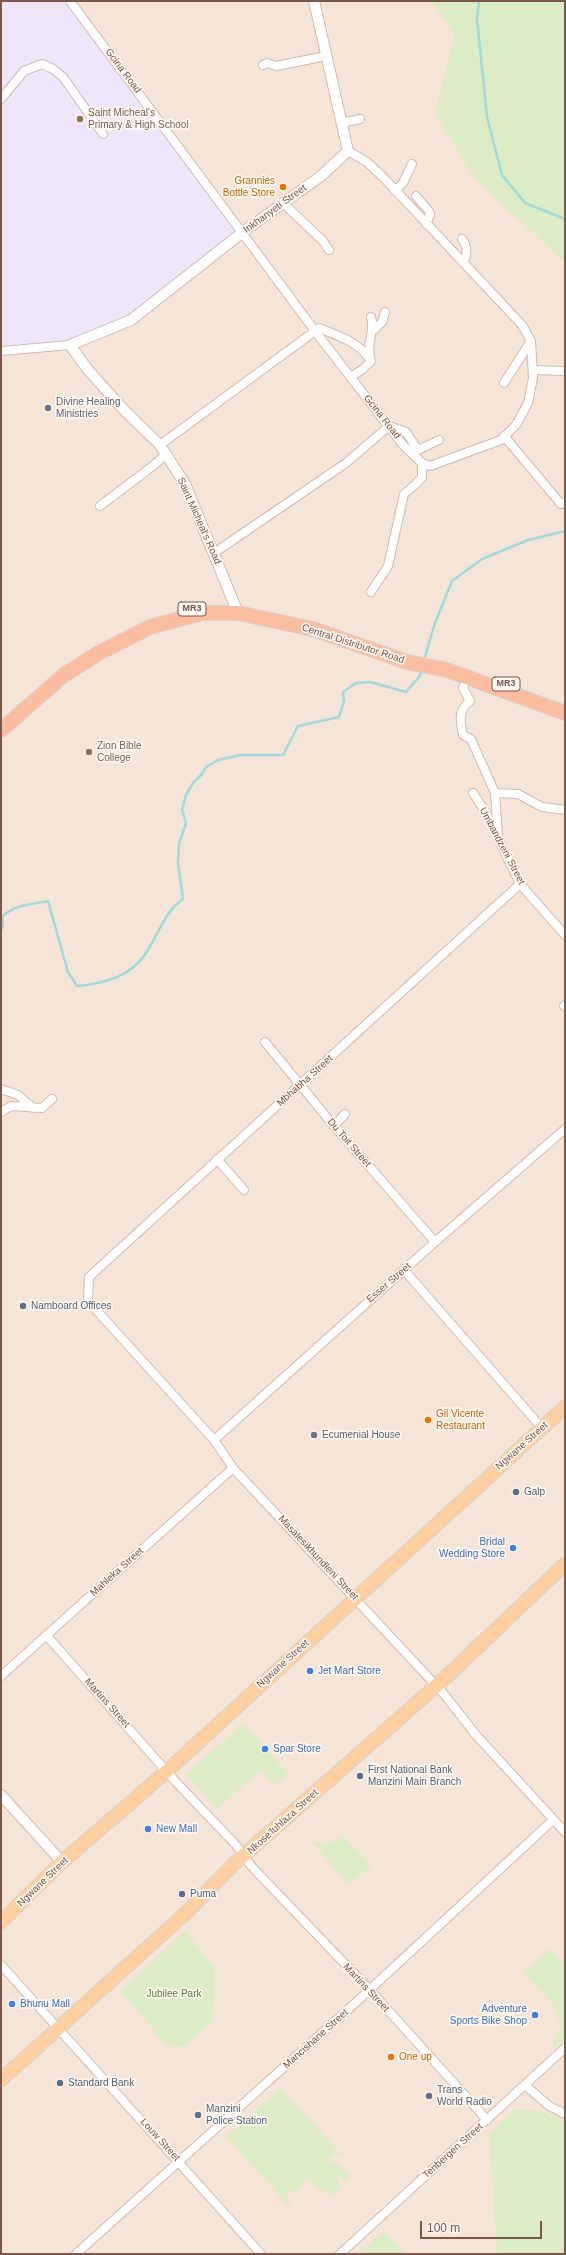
<!DOCTYPE html>
<style>
body{margin:0}
#map{position:relative;width:566px;height:2255px;overflow:hidden;background:#fdf3ea;font-family:Helvetica,sans-serif}
canvas{display:block}
.frame{position:absolute;inset:0;border:2px solid #7a564b;pointer-events:none}
.scale{position:absolute;left:420px;top:2221px;width:122px;height:18px;box-sizing:border-box;border:2px solid #7a564b;border-top:0;padding-left:5px;font-size:12px;line-height:14px;white-space:nowrap;color:#7a564b;-webkit-text-stroke:3px #fff8f1;paint-order:stroke}
</style>
<div id="map">
<canvas width="566" height="2255"></canvas>
<div class="frame"></div>
<div class="scale">100 m</div>
</div>
<script>
const c = document.querySelector('canvas').getContext('2d');
c.lineJoin = 'round';
function fill(path, color) { c.fillStyle = color; c.fill(path, 'evenodd'); }
function stroke(path, color, width, dash) { c.strokeStyle = color; c.lineWidth = width; c.lineCap = dash ? 'butt' : 'round'; c.setLineDash(dash || []); c.stroke(path); }
function write(font, color, halo, rows, align = 'center') {
  c.font = font + ' Helvetica,sans-serif'; c.lineWidth = 3.5; c.setLineDash([]); c.textBaseline = 'middle'; c.strokeStyle = halo; c.fillStyle = color; for (const [text, x, y, turn = 0] of rows) {
    c.save(); c.translate(x, y); c.rotate((+turn || 0) * Math.PI / 180); c.textAlign = isNaN(turn) ? turn : align; if (halo) c.strokeText(text, 0, 0); c.fillText(text, 0, 0); c.restore();
  }
}
fill(new Path2D(`
 M1,1H565V2254H1Z`), '#f5e4d8');
fill(new Path2D(`
 M1,1H70L243,232L131,320L70,345L1,353Z`), '#f0e6fa');
fill(new Path2D(`
 M432,1H565V263L473,176L435,113L455,36Z
 M243,1724L288,1774L275,1785L261,1769L217,1809L186,1774Z
 M343,1836L371,1866L349,1884L312,1842L328,1844Z
 M185,1931L215,1969L212,2021L183,2047L166,2044L120,1991Z
 M550,1949L565,1965V2039L554,2049L553,2040L562,2026L552,2004L524,1972Z
 M280,2089L343,2156L332,2154L330,2163L336,2162L349,2176L345,2180L337,2175L340,2187L331,2195L313,2185L310,2178L303,2180L304,2185L295,2193L291,2190L287,2194L290,2207L226,2137Z
 M514,2110L546,2111L565,2123V2254H497L489,2133Z
 M384,2231L406,2254H358Z`), '#dbecc7');
stroke(new Path2D(`
 M479,1L477,19L487,117L502,175L525,203L565,219
 M424,660L435,623L452,581L482,559L528,540L565,531
 M1,931L3,925L2,917C13,905 33,904 48,901L68,972L77,986C101,984 128,978 143,957C158,938 162,914 183,899L178,863L179,844L186,823L182,810L186,795L193,783L202,774L206,767L218,760L241,755H283L298,726L339,717L344,701L343,692L356,683L370,682L406,692L419,677L422,669`), '#a3d9db', 2.5);
const minor = new Path2D(`
 M70,1L315,331L403,445L422,463L430,466L501,440L516,425L528,403L533,378L531,341L522,325L384,178L367,162L348,151
 M263,65L267,63L276,66L326,56
 M1,99L24,71L42,64L53,69L63,77L103,134
 M341,123L360,119
 M395,191L403,183L412,164
 M416,196L429,211L430,215L426,224
 M283,203L323,241L329,250
 M462,239C468,247 468,254 463,263
 M319,328C336,335 357,341 368,357
 M372,332L382,322L385,312
 M1,351L70,345
 M533,370L565,371
 M351,377L363,369L371,361C365,343 376,331 371,317
 M504,383L531,341
 M504,436L561,504L565,502
 M160,445L315,331
 M100,506L154,465L166,454
 M214,553L346,463L389,426L406,432L418,450L439,440
 M371,592L388,566L404,494L415,485L422,477V463
 M467,677L463,688L470,701C458,710 460,721 463,735L471,739L495,793L498,838
 M473,793L486,813L520,884L565,935
 M495,793L518,794L542,807L565,810
 M520,884L89,1277L88,1301L214,1440L233,1468L443,1693L476,1735L565,1832
 M564,1006L565,1005
 M265,1042L334,1126L435,1242
 M1,1089L18,1095L33,1108
 M1,1112L11,1106L42,1108L52,1099
 M334,1126L345,1114
 M217,1159L244,1190
 M404,1270L542,1428
 M214,1440L435,1242L565,1129
 M47,1636L175,1781L236,1845L252,1867L369,1989L487,2120
 M1,1676L233,1468
 M1,1965L261,2254
 M525,2085L549,2106L565,2114
 M76,2254L352,2006L553,1820
 M340,2254L565,2048`);
const tertiary = new Path2D(`
 M238,613L185,484L160,445L126,412L88,370L70,345L131,320L243,232L321,176L348,151L314,1
 M1,1795L62,1862`);
const primary = new Path2D(`
 M1,1922L62,1862L167,1771L565,1407
 M1,2080L187,1912L235,1863L444,1679L565,1564`);
const trunk = new Path2D(`
 M1,730L64,675L97,654L150,627L202,613H238L313,629L407,662L447,670L565,713`);
stroke(minor, '#d1b9ae', 10);
stroke(tertiary, '#d1b9ae', 12);
stroke(primary, '#dad0cd', 15);
stroke(trunk, '#dad0cd', 16);
stroke(minor, '#fff', 8);
stroke(tertiary, '#fff', 10);
stroke(primary, '#fdcfa1', 13);
stroke(trunk, '#fbbda0', 14);
for (const [x, y, r, color] of [
 [80,119,4,"#8d6e63"],
 [283,187,4,"#e8710a"],
 [48,408,4,"#6b7280"],
 [89,752,4,"#8d6e63"],
 [23,1306,4,"#5c6f8a"],
 [428,1420,4,"#e8710a"],
 [314,1435,4,"#6b7280"],
 [516,1492,4,"#5c6f8a"],
 [513,1548,4,"#3f7fe0"],
 [310,1671,4,"#3f7fe0"],
 [265,1749,4,"#3f7fe0"],
 [360,1776,4,"#5c6f8a"],
 [148,1829,4,"#3f7fe0"],
 [182,1894,4,"#5c6f8a"],
 [12,2004,4,"#3f7fe0"],
 [535,2015,4,"#3f7fe0"],
 [391,2057,4,"#e8710a"],
 [60,2083,4,"#5c6f8a"],
 [429,2096,4,"#5c6f8a"],
 [198,2115,4,"#5c6f8a"]
]) { const dot = new Path2D(); dot.arc(x, y, r, 0, 2 * Math.PI); c.fillStyle = color; c.fill(dot); stroke(dot, '#fff8f1', 1.5); }
for (const [x, y, w] of [
 [192,609,28],
 [506,684,28]
]) { const box = new Path2D(); box.roundRect(x - w / 2, y - 7, w, 14, 3); c.fillStyle = '#fff8f1'; c.fill(box); stroke(box, '#7a564b', 1); }
write('bold 9px', '#7a564b', null, [
 ["MR3",192,609],
 ["MR3",506,684]
]);
write('10px', '#7a564b', '#fff8f1', [
 ["Gcina Road",123,71,53],
 ["Inkhanyeti Street",275,209,-36],
 ["Gcina Road",382,417,52],
 ["Saint Micheal's Road",199,521,66],
 ["Central Distributor Road",353,644,18],
 ["Umbandzeni Street",502,846,62],
 ["Mbhabha Street",305,1081,-42],
 ["Du Toit Street",349,1143,49],
 ["Esser Street",389,1283,-41],
 ["Ngwane Street",522,1446,-42],
 ["Masalesikhundleni Street",318,1558,47],
 ["Mahleka Street",117,1572,-42],
 ["Ngwane Street",283,1664,-42],
 ["Martins Street",107,1703,48],
 ["Nkose'luhlaza Street",283,1822,-42],
 ["Ngwane Street",43,1882,-44],
 ["Martins Street",366,1988,47],
 ["Mancishane Street",316,2039,-42],
 ["Louw Street",160,2140,48],
 ["Tenbergen Street",453,2151,-42]
]);
write('10px', '#785e54', '#fff8f1', [
 ["Saint Micheal's",88,113],
 ["Primary & High School",88,125],
 ["Zion Bible",97,746],
 ["College",97,758]
], 'left');
write('10px', '#c56008', '#fff8f1', [
 ["Grannies",275,181,"right"],
 ["Bottle Store",275,193,"right"],
 ["Gil Vicente",436,1414],
 ["Restaurant",436,1426],
 ["One up",399,2057]
], 'left');
write('10px', '#5b616d', '#fff8f1', [
 ["Divine Healing",56,402],
 ["Ministries",56,414],
 ["Ecumenial House",322,1435]
], 'left');
write('10px', '#4e5e75', '#fff8f1', [
 ["Namboard Offices",31,1306],
 ["Galp",524,1492],
 ["First National Bank",368,1770],
 ["Manzini Main Branch",368,1782],
 ["Puma",190,1894],
 ["Standard Bank",68,2083],
 ["Trans",437,2090],
 ["World Radio",437,2102],
 ["Manzini",206,2109],
 ["Police Station",206,2121]
], 'left');
write('10px', '#366cbe', '#fff8f1', [
 ["Bridal",505,1542,"right"],
 ["Wedding Store",505,1554,"right"],
 ["Jet Mart Store",318,1671],
 ["Spar Store",273,1749],
 ["New Mall",156,1829],
 ["Bhunu Mall",20,2004],
 ["Adventure",527,2009,"right"],
 ["Sports Bike Shop",527,2021,"right"]
], 'left');
write('10px', '#587a40', '#fff8f1', [
 ["Jubilee Park",174,1994]
]);
</script>
